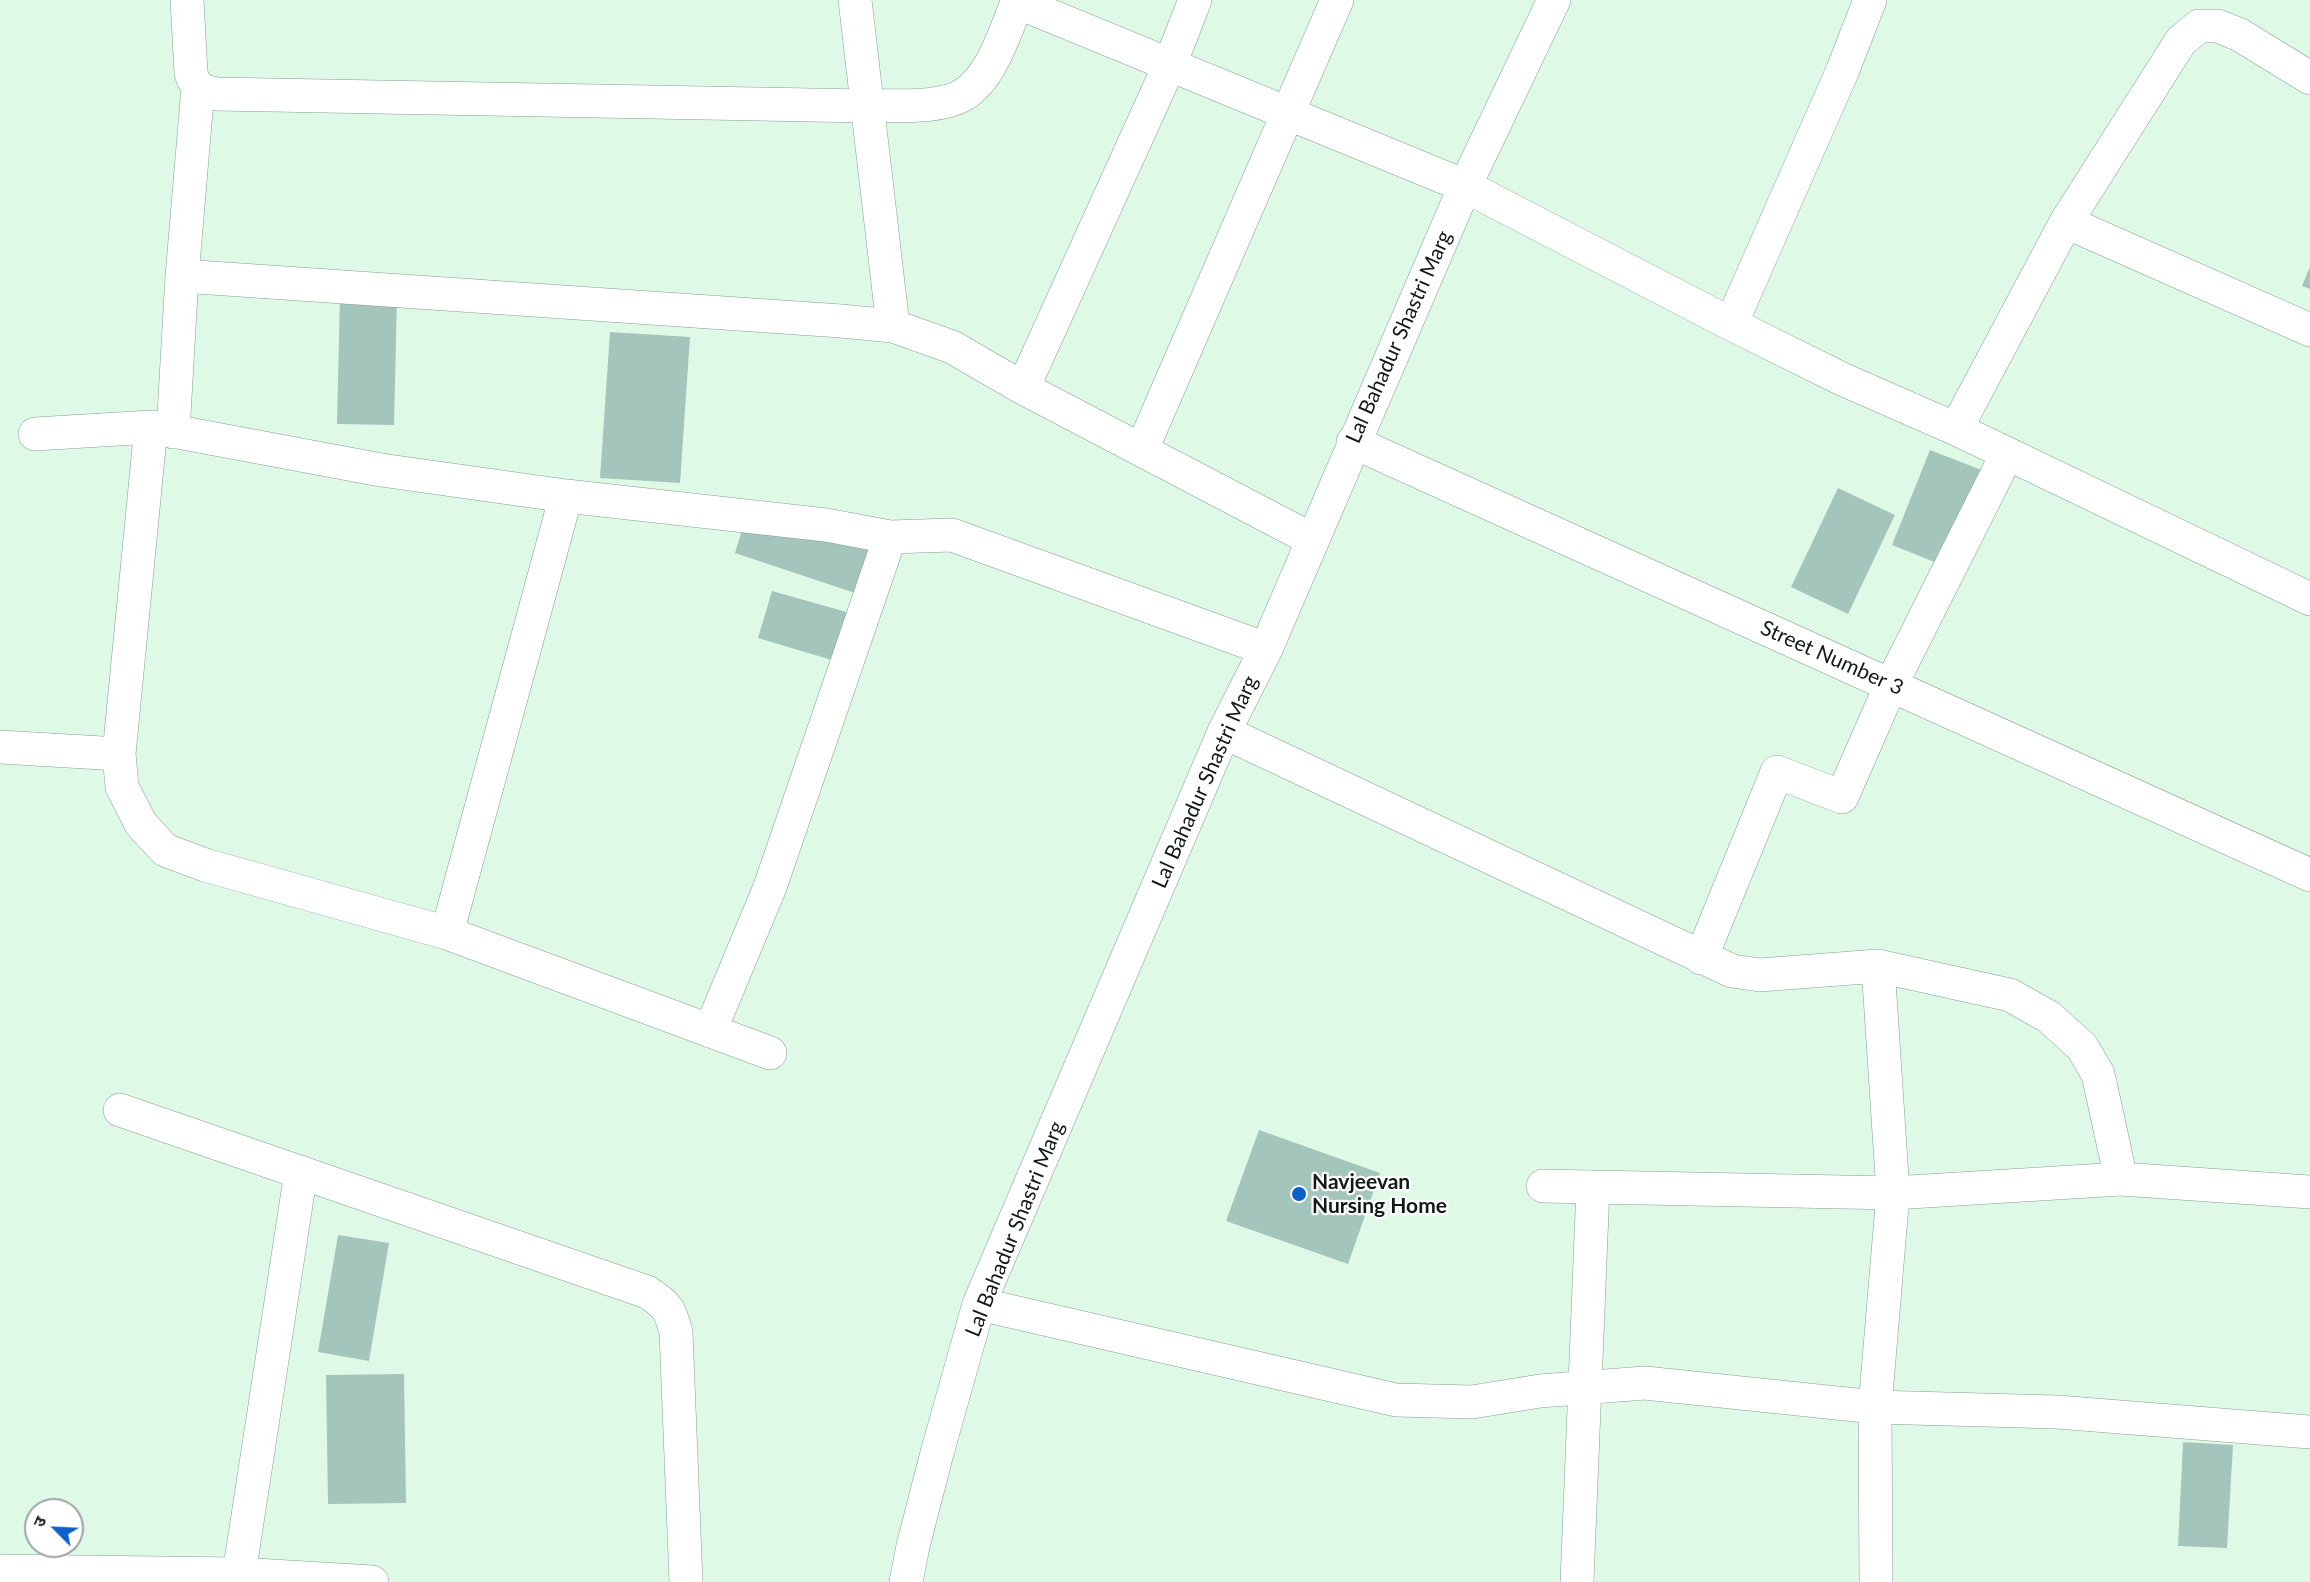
<!DOCTYPE html>
<meta charset="utf-8">
<style>
body{margin:0}
#map{position:relative;width:2310px;height:1582px;overflow:hidden;background:#defae7;font-family:Lato,"Noto Sans Devanagari",sans-serif}
canvas{display:block}
.north{position:absolute;left:24px;top:1498px;width:60px;height:60px;box-sizing:border-box;background:#fff;border:2px solid #9fa3a1;border-radius:50%;rotate:294deg;font-size:16px;font-weight:700;line-height:24px;text-align:center;color:#101913}
.north::after{content:'';display:block;margin:auto;width:21px;height:27px;background:#0c60c9;clip-path:polygon(50% 0,100% 100%,50% 72%,0 100%)}
</style>
<div id="map">
<canvas width="2310" height="1582"></canvas>
<div class="north">उ</div>
</div>
<script>
const c = document.querySelector('canvas').getContext('2d');
c.lineJoin = 'round';
function fill(path, color) { c.fillStyle = color; c.fill(path, 'evenodd'); }
function stroke(path, color, width, dash) { c.strokeStyle = color; c.lineWidth = width; c.lineCap = dash ? 'butt' : 'round'; c.setLineDash(dash || []); c.stroke(path); }
function write(font, color, halo, rows, align = 'center') {
  c.font = font + ' Lato,sans-serif'; c.lineWidth = 4.5; c.setLineDash([]); c.textBaseline = 'middle'; c.strokeStyle = halo; c.fillStyle = color; for (const [text, x, y, turn = 0] of rows) {
    c.save(); c.translate(x, y); c.rotate((+turn || 0) * Math.PI / 180); c.textAlign = isNaN(turn) ? turn : align; if (halo) c.strokeText(text, 0, 0); c.fillText(text, 0, 0); c.restore();
  }
}
fill(new Path2D(`
 M2310,267V289L2302,286Z
 M340,295L397,297L394,425L337,424Z
 M610,332L690,337L680,483L600,478Z
 M1930,450L1984,471L1947,567L1892,545Z
 M1838,488L1895,515L1848,614L1791,587Z
 M745,520L876,542L864,596L735,553Z
 M772,591L850,613L835,661L758,638Z
 M1259,1130L1380,1173L1348,1264L1226,1221Z
 M338,1235L389,1243L369,1361L318,1352Z
 M404,1374L406,1503L328,1504L326,1375Z
 M2183,1442L2233,1445L2227,1548L2178,1546Z`), '#a4c5bc');
const minor = new Path2D(`
 M187,0L191,73C195,88 202,91 217,94L867,106C894,105 940,109 963,95C992,78 1006,29 1018,0
 M855,0L893,326
 M1017,2L1465,186L1731,324L1842,379L1956,429L2310,599
 M2066,222L2310,330
 M182,276L841,321L893,326L952,347L1023,388L1313,540
 M1731,324L1842,72L1870,0
 M1023,388L1170,64L1195,0
 M151,427L119,754L122,787L141,824L165,850L205,865L447,933L770,1053
 M1956,429L2066,222L2181,41L2199,26H2218L2240,35L2310,78
 M173,432L182,276L198,88
 M35,434L151,427L381,470L566,496L826,525L890,537L952,535L1266,649
 M1353,442L2310,875
 M1142,449L1337,0
 M1224,732L1732,971L1760,975L1878,966L2010,995L2049,1017L2082,1047L2098,1074L2121,1179
 M0,747L119,754
 M447,933L566,496
 M1701,958L1777,772L1842,797L1891,685L2007,454
 M710,1031L770,887L890,537
 M120,1110L647,1292C667,1305 670,1309 676,1332L686,1582
 M1543,1186L1893,1193L2121,1179L2310,1192
 M979,1304L1396,1400L1472,1402L1540,1391L1645,1383L1875,1407L2057,1412L2310,1432
 M0,1571L239,1574L372,1582
 M239,1574L301,1172
 M906,1582L913,1546L937,1453L979,1304L1224,732L1266,649L1465,186L1554,0
 M1577,1582L1593,1187
 M1876,1582L1875,1407L1893,1193L1878,966`);
stroke(minor, '#859f8e', 34);
stroke(minor, '#fff', 33);
for (const [x, y, r, color] of [
 [1299,1194,8,"#0c60c9"]
]) { const dot = new Path2D(); dot.arc(x, y, r, 0, 2 * Math.PI); c.fillStyle = color; c.fill(dot); stroke(dot, '#fff', 2); }
write('21px', '#101913', '#fff', [
 ["Lal Bahadur Shastri Marg",1399,337,-66],
 ["Street Number 3",1832,658,24],
 ["Lal Bahadur Shastri Marg",1205,782,-66],
 ["Lal Bahadur Shastri Marg",1015,1229,-68]
]);
write('bold 21px', '#101913', '#fff', [
 ["Navjeevan",1312,1182],
 ["Nursing Home",1312,1206]
], 'left');
</script>
